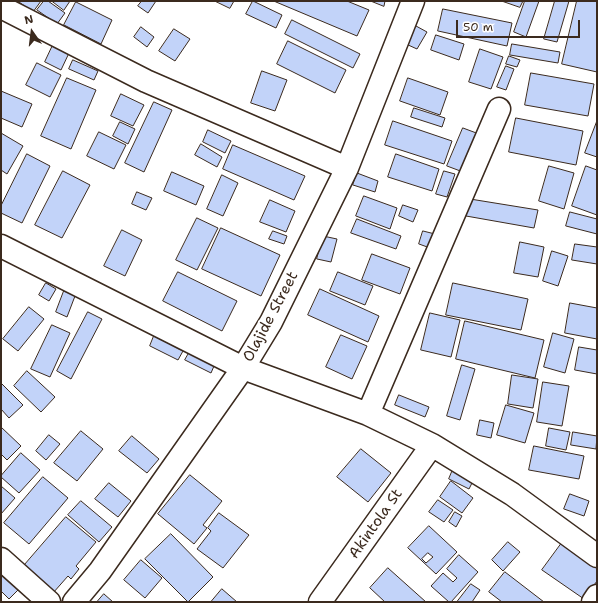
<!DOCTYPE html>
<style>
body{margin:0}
#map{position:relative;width:598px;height:603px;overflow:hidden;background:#fff;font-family:"Shantell Sans",sans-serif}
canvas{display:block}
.frame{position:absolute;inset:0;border:2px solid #3b2a1e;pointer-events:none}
.north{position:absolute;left:12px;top:12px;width:40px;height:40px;-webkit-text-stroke:3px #fff;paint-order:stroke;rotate:346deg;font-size:11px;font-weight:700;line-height:16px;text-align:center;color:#3b2a1e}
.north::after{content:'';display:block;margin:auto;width:14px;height:18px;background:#3b2a1e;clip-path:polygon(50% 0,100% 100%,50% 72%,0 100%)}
.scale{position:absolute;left:456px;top:20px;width:124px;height:18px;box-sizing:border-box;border:2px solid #3b2a1e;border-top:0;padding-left:5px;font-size:12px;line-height:14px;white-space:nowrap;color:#3b2a1e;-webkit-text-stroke:3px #fff;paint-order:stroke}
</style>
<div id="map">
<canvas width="598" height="603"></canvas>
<div class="frame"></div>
<div class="north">N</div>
<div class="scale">50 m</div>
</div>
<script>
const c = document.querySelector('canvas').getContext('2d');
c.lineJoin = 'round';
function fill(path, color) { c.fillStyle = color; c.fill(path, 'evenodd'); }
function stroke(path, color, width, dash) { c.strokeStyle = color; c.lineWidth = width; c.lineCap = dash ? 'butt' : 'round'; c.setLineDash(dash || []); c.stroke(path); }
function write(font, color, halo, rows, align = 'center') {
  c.font = font + ' "Shantell Sans",sans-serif'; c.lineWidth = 4; c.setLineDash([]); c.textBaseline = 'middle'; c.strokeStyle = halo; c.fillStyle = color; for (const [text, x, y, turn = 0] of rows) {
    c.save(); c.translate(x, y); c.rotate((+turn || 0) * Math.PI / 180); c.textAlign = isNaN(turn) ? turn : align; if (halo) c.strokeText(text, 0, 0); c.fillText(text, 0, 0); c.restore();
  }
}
const building = new Path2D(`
 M20,1H41L33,12L19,2Z
 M44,1H48L65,13L57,24L37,10Z
 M52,1H70L64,10Z
 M142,1H156L148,13L138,6Z
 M215,1H234L230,8Z
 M253,1L282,15L276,28L246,14Z
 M277,1H347L369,10L357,36L276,2Z
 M371,1H385L384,6Z
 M502,1H523L520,7Z
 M525,1H539L526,37L514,32Z
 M555,1H569L557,42L544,39Z
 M577,1H597V72L562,64Z
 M76,2L112,20L101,44L64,25Z
 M443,9L512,23L507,46L438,31Z
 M292,20L360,54L353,68L285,34Z
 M416,26L427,32L417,49L406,44Z
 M141,27L154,37L147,47L134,37Z
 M174,29L190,39L175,61L159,51Z
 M436,35L464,44L459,60L431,50Z
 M288,41L346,70L335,93L277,64Z
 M512,44L560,52L558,63L510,55Z
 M53,45L69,53L61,70L45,62Z
 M480,49L503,57L491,89L469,82Z
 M509,56L520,60L517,67L506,64Z
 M73,60L98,71L94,80L69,69Z
 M37,63L61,75L50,97L26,85Z
 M506,66L514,69L506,90L497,87Z
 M262,71L287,80L275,111L251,103Z
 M531,73L594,84L588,116L525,105Z
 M67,78L96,90L71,149L41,136Z
 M408,78L448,92L440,115L400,101Z
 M1,91L32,104L22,127L1,118Z
 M121,94L144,105L133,126L111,116Z
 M154,102L172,110L144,172L125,163Z
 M414,108L445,118L442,127L411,117Z
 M516,118L583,131L576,165L509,152Z
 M393,121L452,141L444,164L385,145Z
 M597,121V157L585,153Z
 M120,122L135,129L128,144L113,136Z
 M463,128L479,134L463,172L447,166Z
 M208,130L231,141L225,153L203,142Z
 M99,132L126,145L114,169L87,156Z
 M1,133L23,146L7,174L1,170Z
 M201,144L222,157L217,167L195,155Z
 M233,145L305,176L294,200L223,169Z
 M27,154L50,166L22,223L1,213V206Z
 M396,154L439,169L432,191L388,177Z
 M549,166L574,173L564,209L539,201Z
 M586,166L597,170V215L572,206Z
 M63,171L90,185L62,238L35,225Z
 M444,171L455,174L447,197L436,194Z
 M172,172L204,186L196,205L164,191Z
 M357,173L378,181L375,192L353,185Z
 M222,175L238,183L223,216L207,209Z
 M137,192L152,198L146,210L132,204Z
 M364,196L397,208L390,229L356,216Z
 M470,199L538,210L534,228L466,216Z
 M270,200L295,211L286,232L260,222Z
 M403,205L418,210L413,222L399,216Z
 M570,212L597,219V234L566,226Z
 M197,218L218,228L197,270L176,260Z
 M357,219L401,236L396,249L351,233Z
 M221,228L280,255L261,296L202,269Z
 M122,230L142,240L125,276L104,266Z
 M273,231L287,236L284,244L269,239Z
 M423,231L435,234L430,248L419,244Z
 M323,236L337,239L331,262L317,259Z
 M520,242L544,247L538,277L514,273Z
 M575,244L597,247V264L572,260Z
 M552,251L568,256L558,286L543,281Z
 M372,254L410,268L400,294L362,280Z
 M178,272L237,301L222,331L163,301Z
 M338,272L373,286L365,305L330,291Z
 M46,283L56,289L49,301L39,295Z
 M453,283L528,299L521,330L446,315Z
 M320,289L379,316L368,342L308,315Z
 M64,291L75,296L67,317L56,312Z
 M570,303L597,308V339L565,333Z
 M29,307L44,319L18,351L3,339Z
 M88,312L102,319L71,379L57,371Z
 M430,313L460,320L451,357L421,350Z
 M465,321L544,340L535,378L456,359Z
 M52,325L70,333L50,377L31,369Z
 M553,333L574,339L565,373L544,367Z
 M341,335L367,346L352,379L326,367Z
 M154,336L183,351L178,360L150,346Z
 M579,347L597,350V374L575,370Z
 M189,353L214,366L211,373L185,360Z
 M462,365L475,369L460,420L447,416Z
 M27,371L55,397L41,412L14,386Z
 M512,375L538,379L533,408L508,404Z
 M543,382L569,386L562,426L537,422Z
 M1,383L23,405L9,418L1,409Z
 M399,395L429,407L425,417L395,405Z
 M506,405L534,413L525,443L497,435Z
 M480,420L494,423L491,438L477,435Z
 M1,427L21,446L7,460L1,454Z
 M549,428L570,432L566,450L546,446Z
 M81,431L103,449L77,481L54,463Z
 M573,432L597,436L596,449L571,445Z
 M49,435L60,444L46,460L36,451Z
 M132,436L159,459L147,473L119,451Z
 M534,446L584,456L579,479L529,470Z
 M361,449L391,473L368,502L337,477Z
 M21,453L40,470L19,493L1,477V476Z
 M454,467L475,477L469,489L449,479Z
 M190,475L222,501L203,525L207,528L194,544L158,514Z
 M43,477L68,498L29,544L4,523Z
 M451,481L473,498L462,513L440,497Z
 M109,483L131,501L118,517L95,499Z
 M1,486L15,498L1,514Z
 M570,494L589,501L584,516L564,509Z
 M438,500L453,510L444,522L429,512Z
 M81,501L112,527L99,542L68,515Z
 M455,512L462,516L456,527L449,522Z
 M219,513L249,535L223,568L197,549L211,531L208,528Z
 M66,517L96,542L76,566L79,569L71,579L68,576L53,593L22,568Z
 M429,526L457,552L436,574L408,548ZM428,553L433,557L426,563L422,559Z
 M171,534L213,577L188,602L145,559Z
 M564,540L597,563V581L584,599L542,570Z
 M508,542L520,552L503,571L492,560Z
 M459,555L478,572L451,602H449L431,586L443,573L453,582L457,578L447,569Z
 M141,560L162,578L145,598L124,580Z
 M388,568L426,602H385L370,588Z
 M1,569L20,588L9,599L1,591Z
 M505,572L544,602H502L489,592Z
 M471,584L480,590L472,602H457Z
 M222,589L237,602H211Z
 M104,594L113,602H97Z`);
fill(building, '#c2d3f9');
stroke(building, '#3b2a1e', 1);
const minor = new Path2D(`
 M1,7L146,81L347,168
 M1,246L243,368L368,414L432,445L512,494L597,556
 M368,414L499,109
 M1,559L49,602
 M74,602L100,571L243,368L271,322L347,168L413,1
 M320,602L432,445
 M593,602L597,596`);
stroke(minor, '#3b2a1e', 25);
stroke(minor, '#fff', 22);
write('15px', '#3b2a1e', '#fff', [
 ["Olajide Street",271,317,-62],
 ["Akintola St",376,524,-55]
]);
</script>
